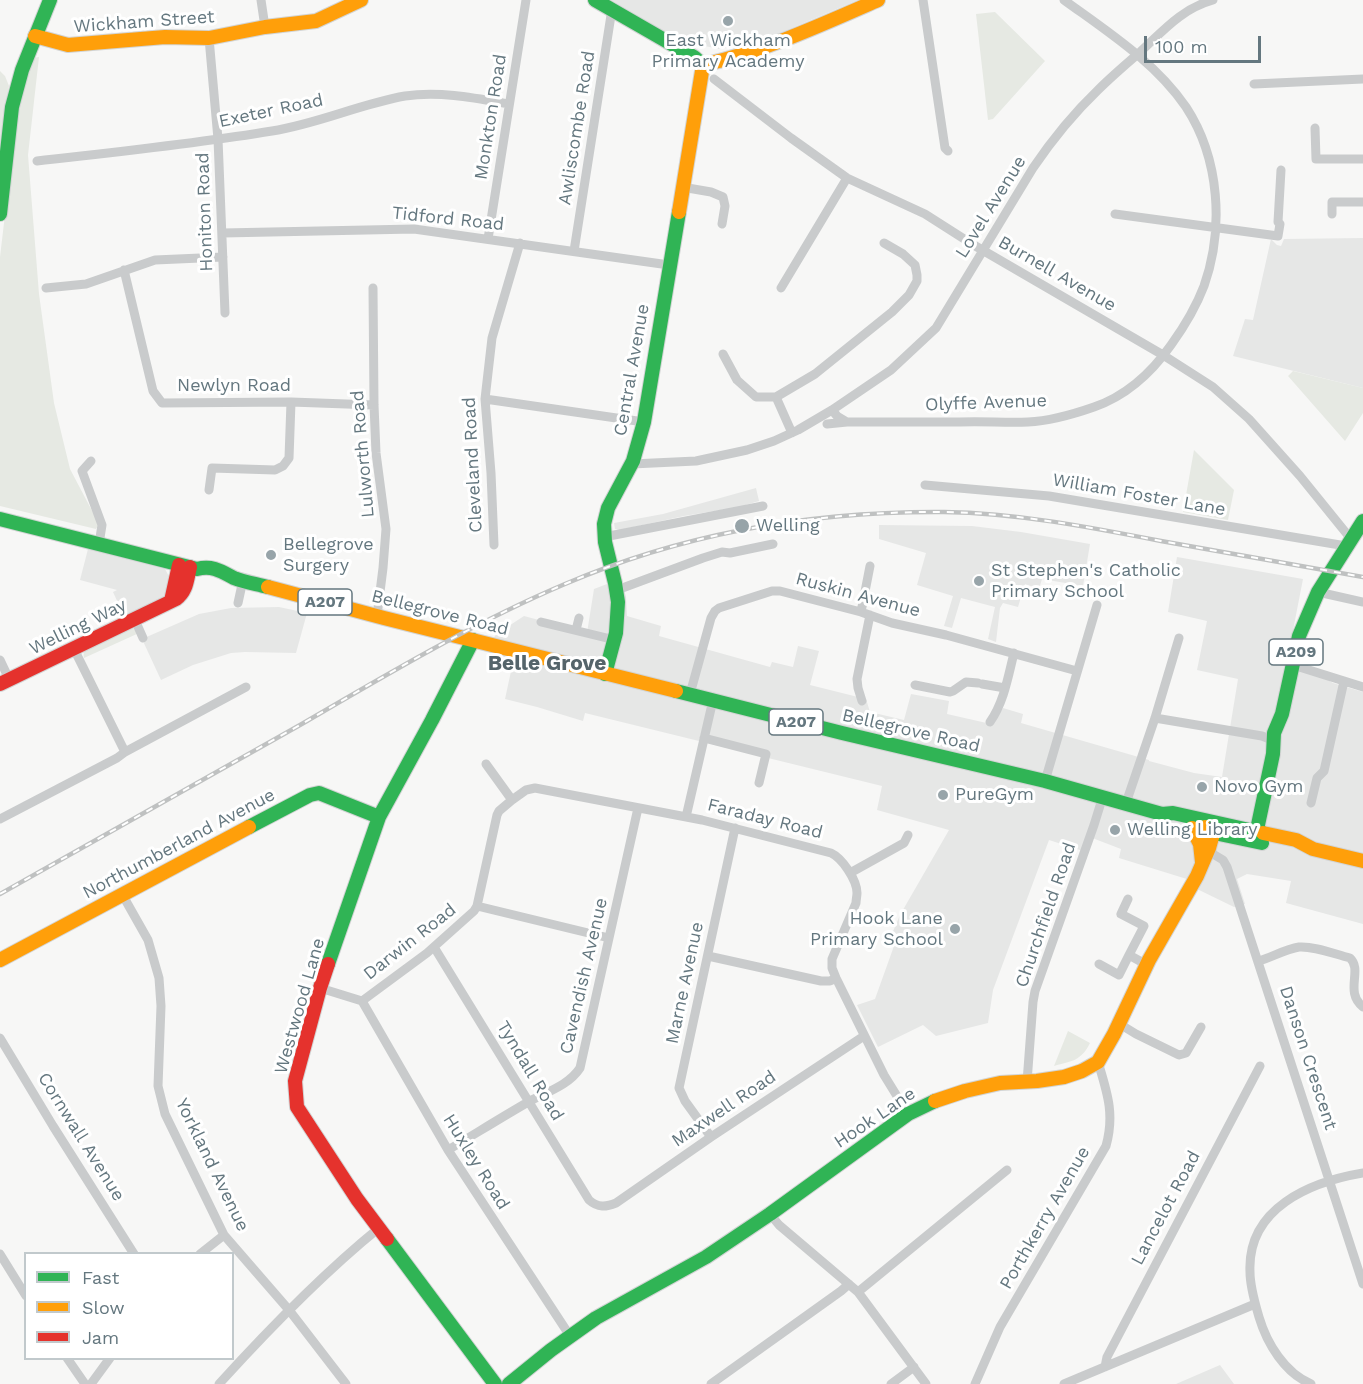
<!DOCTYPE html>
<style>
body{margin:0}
#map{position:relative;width:1363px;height:1384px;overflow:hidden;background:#f7f7f6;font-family:"Work Sans",sans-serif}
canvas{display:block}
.legend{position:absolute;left:24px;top:1252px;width:210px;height:108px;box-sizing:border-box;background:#fff;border:2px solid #c1c9cc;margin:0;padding:8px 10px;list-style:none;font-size:18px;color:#64777f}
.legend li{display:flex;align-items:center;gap:12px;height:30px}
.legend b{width:30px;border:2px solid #c1c9cc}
.scale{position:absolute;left:1144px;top:36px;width:117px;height:27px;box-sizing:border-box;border:3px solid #64777f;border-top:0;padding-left:8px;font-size:18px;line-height:21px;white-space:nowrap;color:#64777f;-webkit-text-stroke:4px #fff;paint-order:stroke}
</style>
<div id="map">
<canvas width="1363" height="1384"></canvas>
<ul class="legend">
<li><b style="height:8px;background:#30b455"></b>Fast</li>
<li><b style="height:8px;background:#ff9f0a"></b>Slow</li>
<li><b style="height:8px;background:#e5322d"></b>Jam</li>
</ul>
<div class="scale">100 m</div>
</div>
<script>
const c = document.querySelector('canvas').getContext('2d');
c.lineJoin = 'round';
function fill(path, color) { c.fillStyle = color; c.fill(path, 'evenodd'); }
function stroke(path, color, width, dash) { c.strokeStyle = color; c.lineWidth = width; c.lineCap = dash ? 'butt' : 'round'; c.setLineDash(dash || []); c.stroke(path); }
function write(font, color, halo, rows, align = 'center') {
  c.font = font + ' "Work Sans",sans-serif'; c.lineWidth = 6; c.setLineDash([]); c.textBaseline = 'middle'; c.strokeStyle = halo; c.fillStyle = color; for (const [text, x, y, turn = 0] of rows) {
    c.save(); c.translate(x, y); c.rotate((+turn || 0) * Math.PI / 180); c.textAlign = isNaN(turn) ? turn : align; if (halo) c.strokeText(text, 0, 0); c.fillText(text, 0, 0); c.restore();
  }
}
fill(new Path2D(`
 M611,0H858L754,44L719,49L681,41Z
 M1363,238V388L1233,356L1245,319L1253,320L1271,239L1277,245L1281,246L1284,239Z
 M756,488L759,501L739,507L684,516L620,530L615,529L614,523L663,514Z
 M879,525L972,526L1021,532L1090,544L1083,586L1042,579L1039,589L1025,584L1018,607L1003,603L1000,608L996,642L988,639L995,607L961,598L952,628L944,626L953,596L917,585L926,553L879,539Z
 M88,549L165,569L171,580L170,588L165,596L124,616L113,592L117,590L80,580Z
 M1177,557L1303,579L1288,656L1333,683L1363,692V924L1286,903L1291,881L1247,874L1237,879L1245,904L1234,907L1197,889L1190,880L1119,858L1121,849L1087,836L1083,851L1049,840L993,990L988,1023L936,1036L923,1025L878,1047L857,1005L875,999L894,946L888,943L900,915L949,830L877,810L882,786L585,713L583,721L537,707L505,699L513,662L489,660L495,635L524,616L587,633L594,589L620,579L626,596L627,616L661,626L659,636L770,667L772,662L793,667L798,646L819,651L810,685L866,699L870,712L904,720L911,694L949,701L947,714L991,724L1003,708L1023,714L1021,723L1149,760V761L1194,773L1222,777L1238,679L1197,670L1207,621L1168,612Z
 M279,607L307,613L296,653L245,652L231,653L193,665L161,680L142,639L199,614L231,608Z
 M1220,1365L1234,1384H1176Z`), '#e6e7e6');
fill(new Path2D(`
 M995,12L1045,61L993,119L988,120L976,14Z
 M39,57L28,155L39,294L54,403L70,469L99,524L96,529L0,506V257L18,104L33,58Z
 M0,71L5,76L9,86L0,143Z
 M1293,371L1363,388V413L1345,441L1288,376Z
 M1194,450L1234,490L1228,520L1183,512Z
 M132,629H134L139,633L84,658C82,650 88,645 96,646Z
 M1068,1031L1090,1043C1081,1061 1072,1061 1054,1066Z`), '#e6e9e3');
const fast = new Path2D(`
 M595,0L694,57L703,65
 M0,214L12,107L22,70L50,0
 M0,519L197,569C212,565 221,571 234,578C244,582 257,584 268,587
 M605,674L616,633L618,602L615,583L605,542L604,524L608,508L633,461L644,422L679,212
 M676,691L842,733L1045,781L1162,814L1173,813L1263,833
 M249,827L310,795L319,793L379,817
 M1195,829L1262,843
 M1255,839L1273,754L1274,733L1282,714L1299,636L1318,592L1363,521
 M328,964L379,817L432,720L473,640
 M387,1239L495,1384
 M509,1384L551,1350L596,1318L706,1257L770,1214L908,1114L935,1101`);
const slow = new Path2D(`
 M35,36L68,45L165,37L209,38L265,27L316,21L361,0
 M703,65C764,51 821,25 878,0
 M679,212L703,65
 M268,587L384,618L676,691
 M1192,828L1200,844L1202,862
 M1263,833L1296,840L1313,849L1363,861
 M0,960L249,827
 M935,1101L965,1091L1000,1083L1037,1081L1064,1077L1082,1071L1098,1062L1114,1034L1149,960L1197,876L1209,848L1213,834L1205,827`);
const jam = new Path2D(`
 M171,601L179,565
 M0,684L176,599C187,591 187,579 190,567
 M328,964L320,988L295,1081L297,1107L357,1199L387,1239`);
stroke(fast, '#d2d4d4', 16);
stroke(slow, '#d2d4d4', 16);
stroke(jam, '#d2d4d4', 16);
stroke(new Path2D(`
 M261,0L265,27
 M923,0L945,148L948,151
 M209,38L218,139L225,313
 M714,79L791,138L847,178L925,214L972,244L1163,355L1213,387L1249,419L1300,476L1351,539
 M1254,84L1363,79
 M1315,128L1316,159H1363
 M37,161C115,152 194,144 272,131C317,124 360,104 405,96C440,91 475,98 509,104
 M682,187L711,192L723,197L725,206L722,224
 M1115,214L1278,236L1280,224L1278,222L1281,170
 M1332,214V202H1363
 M223,233L414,229L669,265
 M488,239L526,0
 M574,251L612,9
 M124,270L153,391L162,403L291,402L374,405
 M46,288L86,284L155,260L223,257
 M373,288L374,405L376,453L386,529L383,568L377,616
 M781,288L847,178
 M723,354L737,380L756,397H776L815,374L892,312L909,295L917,281V275L915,265L903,254L884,243
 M776,397L792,433
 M485,399L644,422
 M832,410L837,416L847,422C885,422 923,422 960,422C983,421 1006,423 1028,422C1050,421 1074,414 1094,407C1126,396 1152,372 1171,345C1184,327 1196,307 1204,286C1224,229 1220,159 1186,107C1155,62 1108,32 1064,0
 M827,424L847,422
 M91,461L82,471L102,525L99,544
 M632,464L696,461L747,450L774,441L798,430L832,410L891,370L936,328L1033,168C1052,140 1074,113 1098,90C1111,77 1125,65 1139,53C1163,31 1181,9 1213,0
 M925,485L1049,496L1346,546
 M209,490L212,468L275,470L283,466L289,458L291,402
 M604,537L763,506
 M494,545L491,473L485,399L492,338L520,243
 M617,590L703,558L722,552L730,553L773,544
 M1318,592L1363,602
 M238,603L243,580
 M861,612L870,566
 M135,620L143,638
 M541,622L615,640
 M576,630L579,618
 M74,649L125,752
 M0,660L9,679
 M1293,665L1363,687
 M982,684L1005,688
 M915,685L950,692L953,691L966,682L978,683
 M690,694L711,618L715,611L719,608L772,591H780L861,612L892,623L946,635L1077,671
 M862,701L858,688L857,679L870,615
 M1155,718L1262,736L1272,740
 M990,722C1004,702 1008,677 1014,653
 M704,738L766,754L759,783
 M486,764L512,800L526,790L535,788L702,820L831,853C842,858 857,880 857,893C857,896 856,900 856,903L832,959V968L836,978L884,1075L908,1114
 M1045,781L1097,605
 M1126,803L1155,718L1179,638
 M1311,803L1317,778L1324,771L1344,681
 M686,817L713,700
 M0,819L117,758L125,752L246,687
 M1208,851L1223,860L1227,867L1363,1284
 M850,873L904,843L908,835
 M122,894L148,940L159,978L161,1006L158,1086L165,1114L224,1235L289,1310L346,1384
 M1128,899L1121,914L1144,926L1129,955L1147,965
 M477,906L609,938
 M434,947L589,1200C598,1208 606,1207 616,1203L711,1137L864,1036
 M708,956L821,981H830L836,978
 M1259,961C1272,957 1286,949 1299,947C1315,946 1334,954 1350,958C1363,970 1344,992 1363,1007
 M1099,964L1119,975L1129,955
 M320,988L362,1001
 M362,1001L448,1150L570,1336
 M362,1001L427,953L474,911L477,906L497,815L499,811L512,800
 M1118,1023L1136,1034L1179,1055L1186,1053L1201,1027
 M0,1038L53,1126L134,1254
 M1027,1082L1033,1002L1035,991L1094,825L1103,796
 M711,1137L685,1101L679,1088L735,828
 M448,1150C475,1134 502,1117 530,1101C547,1092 569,1085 580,1068L638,808
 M770,1214L779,1225L858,1292L926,1384
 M0,1254L26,1296
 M200,1254L224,1235
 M858,1292L1007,1170
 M67,1358L85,1384
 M1105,1367L1107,1357L1260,1066
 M91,1384L110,1358
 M219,1384C269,1329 321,1275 379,1228
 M711,1384L841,1291L849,1284
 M891,1384L914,1367
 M975,1384L1000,1327L1106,1146C1115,1114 1107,1092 1098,1062
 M1064,1384L1255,1304
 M1311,1384C1285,1373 1267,1344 1259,1317C1255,1303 1250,1287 1250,1272C1247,1208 1310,1182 1363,1173`), '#c9cbcc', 9);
stroke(fast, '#30b455', 14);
stroke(slow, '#ff9f0a', 14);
stroke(jam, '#e5322d', 14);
const rail = new Path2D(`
 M0,894C100,838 200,781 300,725C386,675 473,623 565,584C684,533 814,511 944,512C1017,513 1089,527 1161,541C1228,553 1296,565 1363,577`);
stroke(rail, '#bfc1c1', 4.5);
stroke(rail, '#fff', 2, [7]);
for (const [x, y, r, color] of [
 [728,21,6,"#97a4a9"],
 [742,526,8,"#97a4a9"],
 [271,555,6,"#97a4a9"],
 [979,581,6,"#97a4a9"],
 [1202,787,6,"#97a4a9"],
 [943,795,6,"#97a4a9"],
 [1115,830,6,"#97a4a9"],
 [955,929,6,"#97a4a9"]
]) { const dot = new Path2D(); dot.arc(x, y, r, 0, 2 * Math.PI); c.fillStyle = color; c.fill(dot); stroke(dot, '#fff', 2); }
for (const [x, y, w] of [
 [325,602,54],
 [1296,652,54],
 [796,722,54]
]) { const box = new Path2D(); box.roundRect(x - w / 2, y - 13, w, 26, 4.5); c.fillStyle = '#fff'; c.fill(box); stroke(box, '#64777f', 1.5); }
write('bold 16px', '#64777f', null, [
 ["A207",325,602],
 ["A209",1296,652],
 ["A207",796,722]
]);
write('18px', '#64777f', '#fff', [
 ["Wickham Street",144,22,-4],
 ["Exeter Road",271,111,-12],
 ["Monkton Road",491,117,-81],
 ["Awliscombe Road",577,128,-81],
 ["Lovel Avenue",991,207,-58],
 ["Honiton Road",205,212,-92],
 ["Tidford Road",448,219,6],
 ["Burnell Avenue",1057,274,30],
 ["Central Avenue",632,370,-80],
 ["Newlyn Road",234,386],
 ["Olyffe Avenue",986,403,-2],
 ["Lulworth Road",363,454,-95],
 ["Cleveland Road",473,465,-93],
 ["William Foster Lane",1139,495,10],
 ["Ruskin Avenue",858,595,15],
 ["Bellegrove Road",440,613,14],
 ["Welling Way",78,627,-26],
 ["Bellegrove Road",911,731,13],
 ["Faraday Road",765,819,14],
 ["Northumberland Avenue",179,844,-28],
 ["Churchfield Road",1046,915,-71],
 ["Darwin Road",410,942,-38],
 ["Cavendish Avenue",584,976,-77],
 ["Marne Avenue",685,983,-78],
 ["Westwood Lane",300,1006,-74],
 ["Danson Crescent",1308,1058,72],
 ["Tyndall Road",530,1071,59],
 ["Maxwell Road",724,1109,-34],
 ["Hook Lane",875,1118,-34],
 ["Cornwall Avenue",81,1137,58],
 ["Huxley Road",476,1162,58],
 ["Yorkland Avenue",212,1165,64],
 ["Lancelot Road",1166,1208,-62],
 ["Porthkerry Avenue",1045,1218,-60]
]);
write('18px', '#64777f', '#fff', [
 ["East Wickham",728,41,"center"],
 ["Primary Academy",728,62,"center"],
 ["Welling",756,526],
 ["Bellegrove",283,545],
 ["Surgery",283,566],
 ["St Stephen's Catholic",991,571],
 ["Primary School",991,592],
 ["Novo Gym",1214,787],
 ["PureGym",955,795],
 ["Welling Library",1127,830],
 ["Hook Lane",943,919,"right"],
 ["Primary School",943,940,"right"]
], 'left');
write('bold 21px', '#55646a', '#fff', [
 ["Belle Grove",547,664]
]);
</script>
